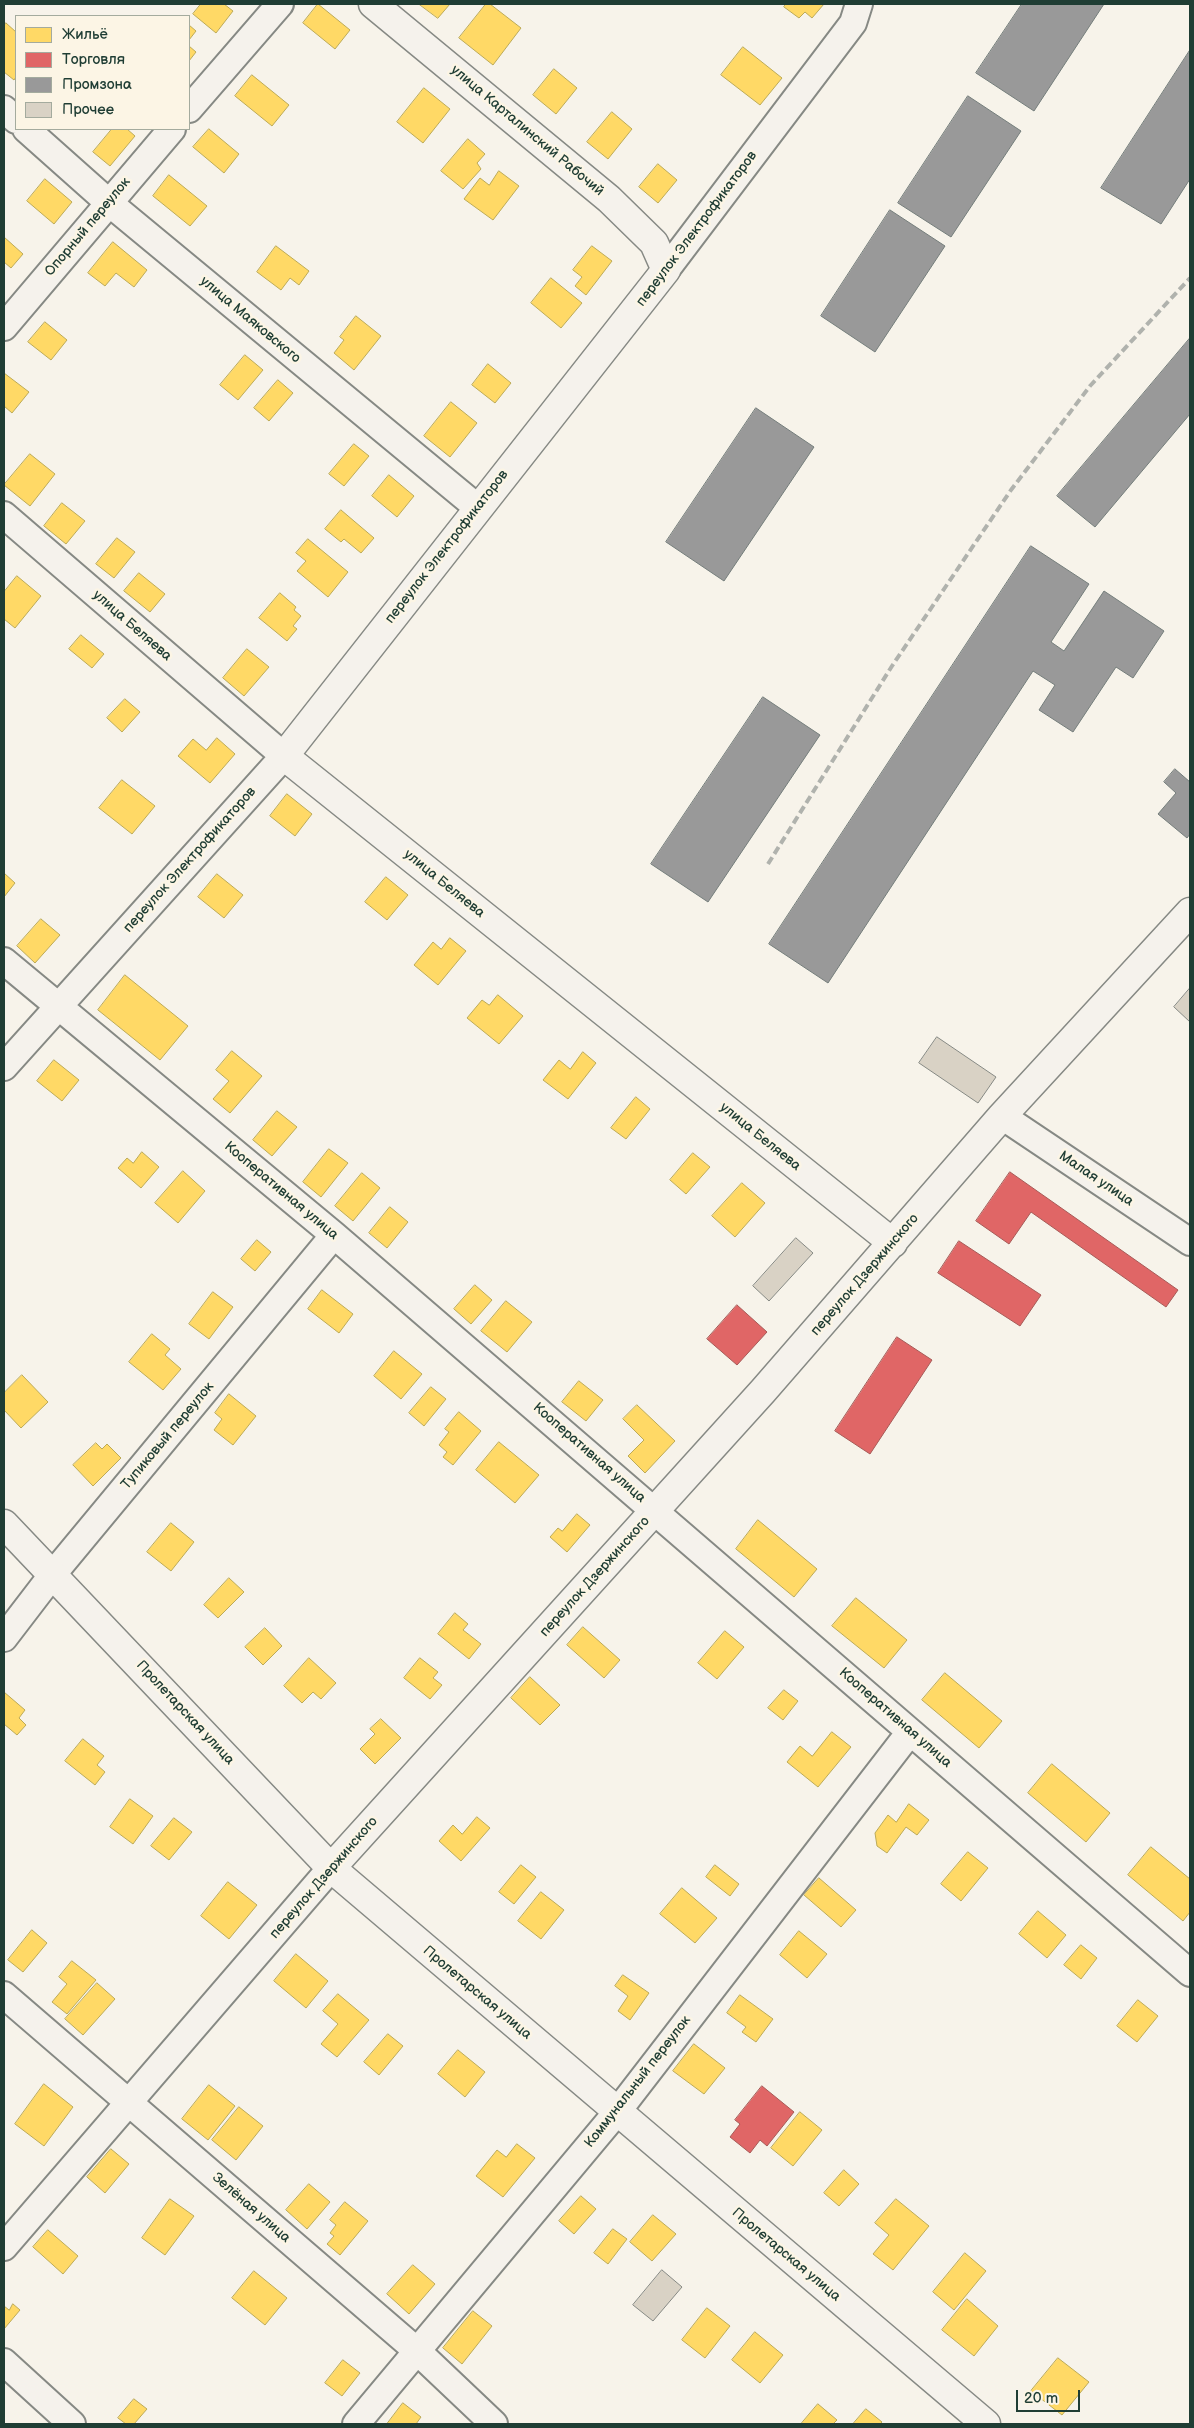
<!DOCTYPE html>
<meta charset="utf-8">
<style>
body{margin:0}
#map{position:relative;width:1194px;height:2428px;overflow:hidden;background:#f7f3ea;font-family:"Balsamiq Sans",sans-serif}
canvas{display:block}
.frame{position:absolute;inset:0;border:5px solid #1f3d34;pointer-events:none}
.legend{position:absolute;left:15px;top:15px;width:175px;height:115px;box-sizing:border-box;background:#fcf5e5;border:1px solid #a4ab9e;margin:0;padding:6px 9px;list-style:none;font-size:15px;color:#1f3d34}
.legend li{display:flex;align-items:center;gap:10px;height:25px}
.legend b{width:25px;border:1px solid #a4ab9e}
.scale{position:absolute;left:1016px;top:2390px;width:64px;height:22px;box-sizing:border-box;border:2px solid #1f3d34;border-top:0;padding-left:6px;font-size:15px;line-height:18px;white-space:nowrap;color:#1f3d34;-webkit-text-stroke:4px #fcf5e5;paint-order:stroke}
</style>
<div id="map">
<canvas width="1194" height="2428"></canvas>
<div class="frame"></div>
<ul class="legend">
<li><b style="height:14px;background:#ffd966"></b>Жильё</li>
<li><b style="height:14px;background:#e06666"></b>Торговля</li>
<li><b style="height:14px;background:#999"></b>Промзона</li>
<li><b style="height:14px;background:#d9d2c5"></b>Прочее</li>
</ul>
<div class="scale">20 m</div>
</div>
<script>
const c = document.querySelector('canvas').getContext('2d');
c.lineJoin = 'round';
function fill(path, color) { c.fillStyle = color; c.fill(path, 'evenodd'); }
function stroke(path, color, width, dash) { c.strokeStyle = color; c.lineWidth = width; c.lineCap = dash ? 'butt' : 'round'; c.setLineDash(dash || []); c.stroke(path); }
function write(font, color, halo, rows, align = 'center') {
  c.font = font + ' "Balsamiq Sans",sans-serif'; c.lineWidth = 5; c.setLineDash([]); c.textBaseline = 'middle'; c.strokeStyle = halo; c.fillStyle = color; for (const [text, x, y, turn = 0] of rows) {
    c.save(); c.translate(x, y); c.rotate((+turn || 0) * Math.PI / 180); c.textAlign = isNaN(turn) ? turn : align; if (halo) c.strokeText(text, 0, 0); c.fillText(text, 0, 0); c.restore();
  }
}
const homes = new Path2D(`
 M201,4H224L233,11L216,33L193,14Z
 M318,4L350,30L335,49L303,23Z
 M419,4H450L438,18Z
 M486,4H490L521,28L493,65L459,38Z
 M786,4H824L812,18L805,12L799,18L784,7Z
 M6,23L16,32V77L14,80L4,72V26Z
 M189,25L196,31L189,40Z
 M189,46L196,52L189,61Z
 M743,47L782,78L760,105L721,75Z
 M554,69L577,88L556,114L533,95Z
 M252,75L289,105L272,126L235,96Z
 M424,88L450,109L423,143L397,122Z
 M612,112L632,129L608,159L587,142Z
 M112,129H127L135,136L110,166L93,152Z
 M209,129L239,154L224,173L193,147Z
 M468,139L485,154L477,163L481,169L463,189L441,171Z
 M658,164L677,180L658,203L639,187Z
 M499,171L519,186L493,220L464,199L480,178L489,185Z
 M169,175L207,206L190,226L153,196Z
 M45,179L72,202L54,224L27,201Z
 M4,237L23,254L11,268L4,262Z
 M113,242L147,270L134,287L116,273L105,286L88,273Z
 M276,246L309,271L299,285L290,278L281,290L257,272Z
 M592,246L612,261L586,295L575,286L582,277L573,270Z
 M551,278L582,303L561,328L531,303Z
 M356,316L381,336L354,370L334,353L344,340L340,337Z
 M45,322L67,340L51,360L28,342Z
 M245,355L263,370L238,400L220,385Z
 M488,364L511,383L495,403L472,385Z
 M4,373L29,392L12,413L4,406Z
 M278,380L293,393L269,421L254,408Z
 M451,402L477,423L450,457L424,436Z
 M354,444L369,456L344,486L329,474Z
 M30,454L55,474L30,506L4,485Z
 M389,475L414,496L397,517L372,496Z
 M62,503L85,521L66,544L44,526Z
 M341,510L374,538L361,553L344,539L341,542L325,529Z
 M117,538L135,552L114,578L96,564Z
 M308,539L348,572L328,597L297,571L306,561L296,553Z
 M139,573L165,594L150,612L124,591Z
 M17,576L41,596L15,628L4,619V592Z
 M280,593L296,607L294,610L301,616L293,626L297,629L287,641L259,618Z
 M81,635L104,654L92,668L69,649Z
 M247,649L269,667L244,696L223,678Z
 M125,699L140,712L122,732L107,718Z
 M217,738L235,754L210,783L178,756L193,739L206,750Z
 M122,780L155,806L132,834L99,808Z
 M287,794L312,814L295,836L270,816Z
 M4,873L15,883L4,897Z
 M217,874L243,895L224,918L198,897Z
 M386,877L408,895L387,920L365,902Z
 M41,919L60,935L35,963L17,946Z
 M450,938L466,951L438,985L414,965L433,942L441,949Z
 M125,975L188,1026L160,1060L98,1010Z
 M498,995L523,1016L499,1044L467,1018L482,1000L489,1005Z
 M232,1051L262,1076L230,1113L213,1099L229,1081L216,1070Z
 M583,1052L596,1063L568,1099L543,1080L559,1060L570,1069Z
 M54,1060L79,1080L62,1101L37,1081Z
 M636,1097L650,1109L626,1139L611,1128Z
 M277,1111L297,1127L272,1156L253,1140Z
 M329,1149L348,1163L321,1197L303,1182Z
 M142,1152L159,1167L141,1188L118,1168L127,1158L133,1163Z
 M693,1153L710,1167L686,1194L670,1180Z
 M183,1171L205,1191L178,1223L155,1203Z
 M362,1173L380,1188L353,1221L335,1206Z
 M742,1183L765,1203L735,1237L712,1216Z
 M390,1207L408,1222L387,1248L369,1233Z
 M257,1240L271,1252L255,1271L241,1259Z
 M475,1285L492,1300L471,1324L454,1309Z
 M322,1290L353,1314L339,1333L308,1309Z
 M213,1292L233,1307L209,1339L189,1324Z
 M506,1301L532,1322L507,1352L481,1331Z
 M152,1334L170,1349L165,1355L181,1369L163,1390L129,1362Z
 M394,1351L422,1374L401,1399L374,1376Z
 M22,1375L48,1402L21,1428L4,1410V1393Z
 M579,1381L603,1400L586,1421L562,1402Z
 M431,1387L446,1399L424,1426L409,1413Z
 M229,1394L256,1416L233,1445L214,1430L222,1419L215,1413Z
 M637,1405L675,1441L645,1473L628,1456L644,1440L623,1419Z
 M459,1412L481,1431L453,1465L443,1457L447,1452L439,1445L449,1432L445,1429Z
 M499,1442L539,1475L515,1503L476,1470Z
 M96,1443L102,1449L107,1444L121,1458L93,1486L73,1465Z
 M577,1514L590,1525L567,1552L550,1537L558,1528L562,1531Z
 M758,1520L817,1569L794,1597L736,1549Z
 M171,1523L194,1542L171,1571L147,1552Z
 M229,1578L244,1592L218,1618L204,1605Z
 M856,1598L907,1640L884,1668L832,1626Z
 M455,1613L468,1624L463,1630L481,1644L469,1659L438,1634Z
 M583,1627L620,1660L604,1678L567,1645Z
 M265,1628L282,1646L263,1665L245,1647Z
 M725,1631L744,1647L717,1679L698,1663Z
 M309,1658L336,1683L321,1699L313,1692L302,1703L284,1686Z
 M420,1658L438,1672L433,1678L442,1685L430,1699L404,1678Z
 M945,1673L1002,1721L979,1748L922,1700Z
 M530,1677L560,1705L540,1725L511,1698Z
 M784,1690L798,1701L783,1720L768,1708Z
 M4,1692L25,1710L19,1718L26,1725L17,1735L4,1724Z
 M381,1719L401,1738L375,1764L360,1749L375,1734L370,1729Z
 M832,1732L851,1747L818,1787L787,1762L800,1746L812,1756Z
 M83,1739L104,1756L97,1765L105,1772L95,1785L65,1761Z
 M1052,1764L1110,1813L1086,1842L1028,1793Z
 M130,1799L153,1816L133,1844L110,1827Z
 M909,1804L929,1820L917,1835L906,1827L887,1853L877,1846L875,1833L888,1815L896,1822Z
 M477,1817L490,1828L461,1861L439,1841L453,1825L462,1834Z
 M174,1818L192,1832L169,1860L151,1846Z
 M1151,1847L1190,1879V1912L1183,1921L1128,1875Z
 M968,1852L988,1868L961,1901L941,1884Z
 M521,1865L536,1877L514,1904L499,1892Z
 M715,1865L739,1884L730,1896L706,1877Z
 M819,1878L856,1910L841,1927L804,1895Z
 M228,1882L257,1905L229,1939L201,1916Z
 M682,1888L717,1918L695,1943L660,1914Z
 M541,1892L564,1910L541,1939L518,1921Z
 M1038,1911L1066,1935L1047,1958L1019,1934Z
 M32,1930L47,1943L23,1972L8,1960Z
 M799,1931L827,1954L807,1978L780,1955Z
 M1081,1945L1097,1958L1081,1979L1064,1965Z
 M296,1954L328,1981L306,2008L274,1981Z
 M72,1961L96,1980L67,2014L52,2002L67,1984L59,1977Z
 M623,1975L649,1993L630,2020L618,2011L628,1996L615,1986Z
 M97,1983L115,1999L83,2035L65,2019Z
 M338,1994L369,2020L337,2057L321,2044L338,2024L323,2011Z
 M740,1995L773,2019L756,2042L742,2032L746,2027L727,2013Z
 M1138,2000L1158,2016L1137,2042L1117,2026Z
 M388,2034L403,2046L379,2075L364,2062Z
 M694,2044L725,2068L704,2094L673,2071Z
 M458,2050L485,2072L465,2097L438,2074Z
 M44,2084L73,2107L44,2146L15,2124Z
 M209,2085L235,2106L208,2140L182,2119Z
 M239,2107L263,2126L236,2160L212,2140Z
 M800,2112L822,2130L793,2166L771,2148Z
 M517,2144L535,2158L503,2197L476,2176L497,2150L506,2157Z
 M111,2149L129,2164L105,2193L87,2177Z
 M844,2170L859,2184L839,2206L824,2193Z
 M309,2184L330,2202L307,2229L286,2210Z
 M581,2196L596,2209L574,2234L559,2221Z
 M170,2199L194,2216L165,2255L142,2238Z
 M896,2199L929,2226L893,2270L873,2254L889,2235L875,2223Z
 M345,2202L368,2221L340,2255L327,2244L334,2236L330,2233L336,2225L330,2220Z
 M653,2215L676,2234L652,2261L630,2242Z
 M613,2229L627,2239L608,2264L594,2253Z
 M48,2230L78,2256L63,2274L33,2247Z
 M965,2253L986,2271L954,2310L933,2292Z
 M413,2265L435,2284L409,2314L387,2294Z
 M254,2271L287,2298L265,2325L232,2298Z
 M967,2299L998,2326L974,2356L942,2330Z
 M13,2304L20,2310L4,2329V2306L9,2310Z
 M707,2308L730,2326L705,2358L682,2340Z
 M473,2311L492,2326L462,2364L443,2348Z
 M755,2332L783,2355L760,2383L732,2360Z
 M1058,2358L1089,2382L1062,2415L1031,2391Z
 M343,2360L360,2373L342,2396L325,2383Z
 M134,2399L147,2409L134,2424H126L118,2418Z
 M403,2403L421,2417L416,2424H387Z
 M818,2404L837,2420L833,2424H801Z
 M866,2409L882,2422L880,2424H853Z`);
fill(homes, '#ffd966');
stroke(homes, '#bcaa57', 1);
const shops = new Path2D(`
 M1010,1172L1178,1290L1166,1307L1031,1212L1009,1244L976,1221Z
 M959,1241L1041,1295L1020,1326L938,1273Z
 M737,1305L767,1332L737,1365L707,1339Z
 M897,1337L932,1360L870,1454L835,1431Z
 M762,2086L794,2112L767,2146L760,2140L750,2153L730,2137L740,2124L735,2120Z`);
fill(shops, '#e06666');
stroke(shops, '#a65a57', 1);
const industry = new Path2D(`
 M1022,4H1104L1034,111L976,73Z
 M1190,50V179L1161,224L1101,188Z
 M968,96L1021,131L951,237L898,203Z
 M890,210L945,246L875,352L821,316Z
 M1190,338V414L1095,527L1057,496Z
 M756,408L814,447L724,581L666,542Z
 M1031,546L1089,584L1051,642L1064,651L1104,591L1164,631L1133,678L1116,667L1073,732L1039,710L1055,685L1033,671L828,983L769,944Z
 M763,697L820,735L708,902L651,864Z
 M1175,769L1190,782V834L1187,838L1158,814L1176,793L1164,782Z`);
fill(industry, '#999');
stroke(industry, '#747d7b', 1);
const building = new Path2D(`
 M1190,988V1022L1174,1007Z
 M937,1037L996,1077L978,1103L919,1063Z
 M796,1238L813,1253L769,1301L753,1286Z
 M662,2270L682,2287L653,2321L633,2305Z`);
fill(building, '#d9d2c5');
stroke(building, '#868984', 1);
const street = new Path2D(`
 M4,109L16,120
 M189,109L280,4
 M26,129L108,202L478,508
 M666,270L853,23L859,4
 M4,327L172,129
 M4,515L284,756L4,1067
 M4,961L334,1235L1190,1973
 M1002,1116L1190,1242
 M4,1638L53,1574L334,1235
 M4,1995L416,2350L494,2424
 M4,2247L331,1868
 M4,2362L72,2424
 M356,2424L617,2112L910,1732`);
const secondary = new Path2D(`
 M373,4L609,199L654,243L666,270L284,756L893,1243
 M4,1524L331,1868L986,2424
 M331,1868L763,1391L1002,1116L1190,912`);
stroke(street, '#868984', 30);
stroke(secondary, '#868984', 31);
stroke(street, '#f5f2ec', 26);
stroke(secondary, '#f5f2ec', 28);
stroke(new Path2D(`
 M768,864L892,666L1011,490L1090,386L1190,278`), '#b0b2ad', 4, [8, 4]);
write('14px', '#1f3d34', '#fcf5e5', [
 ["улица Карталинский Рабочий",527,131,40],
 ["Опорный переулок",88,227,-50],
 ["переулок Электрофикаторов",697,229,-53],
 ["улица Маяковского",250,320,40],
 ["переулок Электрофикаторов",447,547,-52],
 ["улица Беляева",132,626,41],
 ["переулок Электрофикаторов",190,860,-48],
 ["улица Беляева",444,884,39],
 ["улица Беляева",760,1137,39],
 ["Малая улица",1096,1179,34],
 ["Кооперативная улица",281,1191,40],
 ["переулок Дзержинского",865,1275,-49],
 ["Тупиковый переулок",168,1436,-50],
 ["Кооперативная улица",589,1453,41],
 ["переулок Дзержинского",595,1577,-48],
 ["Пролетарская улица",185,1713,47],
 ["Кооперативная улица",895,1718,41],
 ["переулок Дзержинского",324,1878,-49],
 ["Пролетарская улица",477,1993,40],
 ["Коммунальный переулок",638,2082,-52],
 ["Зелёная улица",251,2208,41],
 ["Пролетарская улица",786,2255,40]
]);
</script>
